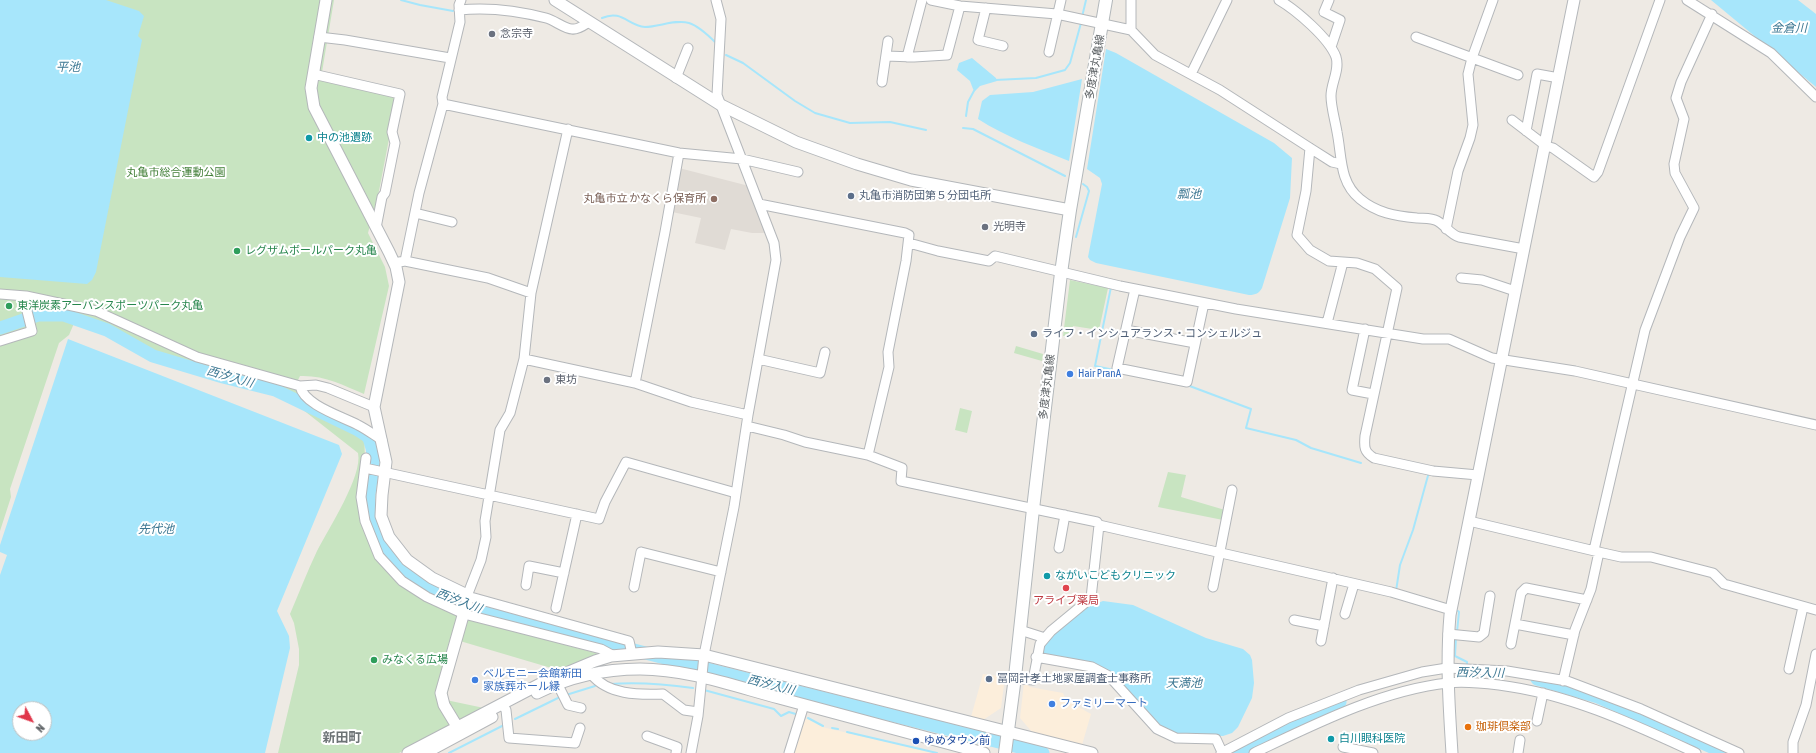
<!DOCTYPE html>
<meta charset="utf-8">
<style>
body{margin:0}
#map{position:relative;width:1816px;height:753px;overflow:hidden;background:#eeeae4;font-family:"Asap Condensed",sans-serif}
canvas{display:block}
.north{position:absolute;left:12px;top:701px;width:40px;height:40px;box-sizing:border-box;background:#fff;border:1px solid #bec0c1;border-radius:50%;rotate:131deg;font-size:11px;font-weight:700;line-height:16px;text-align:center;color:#5c6164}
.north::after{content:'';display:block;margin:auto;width:14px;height:18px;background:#e0374b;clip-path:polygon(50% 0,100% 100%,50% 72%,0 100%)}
</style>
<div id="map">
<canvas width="1816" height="753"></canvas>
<div class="north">N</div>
</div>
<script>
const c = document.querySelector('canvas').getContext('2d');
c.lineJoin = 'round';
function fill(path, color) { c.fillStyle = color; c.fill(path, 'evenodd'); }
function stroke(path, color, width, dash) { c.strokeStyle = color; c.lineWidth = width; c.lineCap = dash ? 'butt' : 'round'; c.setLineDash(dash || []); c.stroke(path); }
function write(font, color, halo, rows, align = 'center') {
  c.font = font + ' "Asap Condensed","Noto Sans JP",sans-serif'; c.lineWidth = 4; c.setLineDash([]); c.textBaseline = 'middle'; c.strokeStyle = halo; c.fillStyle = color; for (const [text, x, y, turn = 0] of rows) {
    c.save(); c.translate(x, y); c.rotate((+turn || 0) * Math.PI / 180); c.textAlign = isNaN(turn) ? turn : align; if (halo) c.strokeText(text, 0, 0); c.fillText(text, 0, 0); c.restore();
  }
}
fill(new Path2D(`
 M983,674L1005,677L1001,708L983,720L971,717Z
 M1024,682L1030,687L1063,693L1066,700L1091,714L1082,745L1032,732L1020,718Z
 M807,719L813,721L822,727L934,753H794L805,720Z`), '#fceedb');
fill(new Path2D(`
 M679,168L749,186L767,233H752L731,229L725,250L695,243L701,218L672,212Z`), '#e0dbd5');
fill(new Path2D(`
 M0,0H334L321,78L397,97L379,191L368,233L385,267L389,286L364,394C343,385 324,375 300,376L297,382L311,399L364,425L365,463L361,512L382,565L390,575L421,598L440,608L465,618L603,655L558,670L460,641L446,700L484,708L399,753H278L299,665V649L294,623L290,614C299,593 307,572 317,551C328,529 363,476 358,453L279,391L154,352L138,343L75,321L69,335L59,343L10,489L11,497L0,531Z
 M1070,280L1108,288L1099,330L1073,326L1071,337L1063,336Z
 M1016,346L1043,354L1042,361L1014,353Z
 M960,408L972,411L967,433L955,430Z
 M1168,472L1186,475L1181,497L1225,510L1223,520L1158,507Z`), '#c8e4c1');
fill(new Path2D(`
 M0,0H106L139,11L144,16L138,36L142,40L96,272L92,280L87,284L0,277Z
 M1711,0H1798L1816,14V87Z
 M1106,49L1116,53L1274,143L1292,158L1290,198L1262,288C1259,293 1256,295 1249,295L1096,263L1090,260L1088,257L1102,184L1100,178L1087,169Z
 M972,58L996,78L997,81L980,86L975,91L973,89L970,81L957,70L959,63Z
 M1082,79L1069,161C1037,148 1006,137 978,119L982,101L990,95L1033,92Z
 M68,339L339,445L342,454L277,611L289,636L290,648L265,753H0V575L7,555L0,552V545ZM20,709H44V733H20Z
 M1103,601L1133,605L1206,638L1243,649L1250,655L1252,660L1254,683L1252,698L1238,727L1232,733L1223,736L1175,734L1159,728L1113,677L1041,655L1040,650L1050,635L1087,607Z`), '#a7e6fb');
stroke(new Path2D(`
 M401,0L420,5L453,11
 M1082,17L1086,0
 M602,18C622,9 628,26 645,27C659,27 675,19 689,23C699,26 709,36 716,43
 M726,55L743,63L795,101L815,113L850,123L890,122L926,130
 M995,80L1036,78L1065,70L1070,63L1081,23
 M966,116L968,102L975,89
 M963,128L973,129L1065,176
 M1076,237L1089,191L1087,187L1083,184
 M1111,287L1095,366L1114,370
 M1187,385L1251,409L1246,428L1296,440L1311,448L1361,463
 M1396,591L1400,565L1413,530L1429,472
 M1457,632L1459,612L1458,611
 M1456,637L1455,656L1467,662V665
 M610,684C638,682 665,684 693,688
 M704,690L774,709L781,716L789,712L799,715
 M566,695L595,686
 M808,718L823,726
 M515,719L560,697
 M832,728L838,729
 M847,732L937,753
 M449,753L504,725`), '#a7e6fb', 2);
stroke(new Path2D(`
 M0,328L38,315H64L107,330L153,356L223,377L275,390L358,430C361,432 365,434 368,437C370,440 371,445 372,448C376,466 370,479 369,496C368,503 371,511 372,518C381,567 425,590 468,607L715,671L1043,753
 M1537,679L1598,697L1725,753
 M1236,753L1284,728L1340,702`), '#a7e6fb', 13);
const minor = new Path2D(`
 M931,0L960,6L1057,14L1131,30L1155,55L1220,90L1310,148L1332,162L1341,164
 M1131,0V30
 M1279,0C1296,10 1329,38 1336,57C1340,70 1331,83 1331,96C1331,107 1335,120 1337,132C1342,156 1339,182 1360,199C1377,213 1395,216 1417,218C1422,218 1429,218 1435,220C1444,223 1449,234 1459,237L1524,249
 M1329,0L1324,12L1340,20L1331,47
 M1687,0L1771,53L1816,97
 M986,8L978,40L1003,46
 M459,10C488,7 519,11 546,18C554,20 565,29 572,29C578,30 584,25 589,22
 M319,37L345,40L450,58
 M1416,37L1518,75
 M1049,52L1061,0
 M886,56L914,57L947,55L960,6
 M907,57L922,0
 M313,74L400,94L392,132L395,143L385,193L382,197L376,228
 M1191,74L1227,0
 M676,78L688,48
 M882,82L888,41
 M443,104L679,153L742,159L798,172
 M1512,120L1546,146L1553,148L1594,177L1598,172L1660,0
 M568,129L531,293L524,359L510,413L500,430L485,521L486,537L481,560L467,596L629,641L632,654
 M1526,131L1537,74L1559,78
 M1310,148L1306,191L1297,235L1310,250L1329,261L1357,263L1375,269L1397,288L1365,436C1364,447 1364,452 1374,458L1433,471L1478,475
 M759,204L905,233L909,235L906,261L888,352L889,367L868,455
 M415,213L452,222
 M1446,229L1458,171L1470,138L1473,125L1468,74L1472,58L1493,0
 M909,243L938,251L989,261L995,256L1120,286L1236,309L1423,339H1449L1492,358L1575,371L1816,425
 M405,261L488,278L531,293
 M394,263L405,261L419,193L443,104L442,97L460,22L459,5L461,0
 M1461,278L1482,280L1515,291
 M1135,289L1117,368L1187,382L1204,303
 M0,294L26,296L96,311L197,357L300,386L316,385L328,388L374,407
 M1327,323L1343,262
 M1365,329L1352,390L1373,394
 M1126,330L1195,343
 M0,341L32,331L26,307V296
 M524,359L635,383L691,402L748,415
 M758,359L820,373L825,352
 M635,383L665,232L679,153
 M300,386C304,405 341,416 358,425C366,429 374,435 382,440
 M747,426L784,435L805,442L868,455L902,468L901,481L1097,522L1099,525L1313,574L1391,592L1451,610
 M366,458L361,497L365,521L379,556L402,581L427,597L464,614L601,649L614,656
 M365,468L599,519L605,502L626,462L736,493
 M1469,521L1603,553L1621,557H1651L1713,573L1724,584L1816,610
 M1059,548L1065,515
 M1594,550L1645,330L1680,237L1694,208L1675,173L1674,164L1684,119L1676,98L1681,82L1712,14
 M526,585L529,566L564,573
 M634,587L641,552L721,572
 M1213,587L1232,490
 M556,608L577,514
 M1345,614L1354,584
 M1294,620L1324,626
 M1515,624L1574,635
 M1020,630L1045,638
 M1448,634L1479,637L1484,633L1490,596
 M1321,641L1333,578
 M1511,644L1521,593L1526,588L1587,600
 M1036,657L1092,667L1109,676L1157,729L1176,738L1216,739L1222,752
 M1789,669L1803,607
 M591,674C608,695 638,695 663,694L684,710L698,712
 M1015,677L1022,679L1033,680L1040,644L1051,631L1091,598L1099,525
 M1563,681L1575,630L1591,589L1599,552
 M558,685L568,705L581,708
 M502,704L506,710L509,738L575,743L580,728
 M1537,721L1543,693
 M647,736L677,747L676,753
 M1343,747L1373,753
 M691,753L698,716L704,655L734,507L748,415L776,260L774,243L717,95L721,19L716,0
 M789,753L804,705
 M1221,753L1288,718L1359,690L1422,672L1447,668L1507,671L1567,681L1641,709L1739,753
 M1254,753C1313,725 1382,690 1448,683C1465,681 1482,683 1499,685C1570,694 1633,724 1696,753
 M1518,753L1520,740
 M1793,753V742L1806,705L1816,654`);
const tertiary = new Path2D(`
 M326,0L311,88L314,107L389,252L396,267L399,282L374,407L386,462L382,495L381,516L389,537L407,560L432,578L465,594L468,598L441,693L444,705L461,733
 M555,0L721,105L796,142L857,164L911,180L1070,210
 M537,693C569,677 605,669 640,669C687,669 734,686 779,698C848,716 916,735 984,753
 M408,753L540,684L595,661L611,656L658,652L704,655L1092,753
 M425,753L492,717
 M1452,753C1449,707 1446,661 1450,615L1574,0`);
const secondary = new Path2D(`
 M1005,753L1015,677L1033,509L1061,273L1070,210L1106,0`);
stroke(minor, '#b4b7ba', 11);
stroke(tertiary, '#b4b7ba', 13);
stroke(secondary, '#b3b8bb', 14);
stroke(minor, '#fff', 9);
stroke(tertiary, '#fff', 11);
stroke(secondary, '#fff', 12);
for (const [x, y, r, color] of [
 [492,34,4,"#6b7280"],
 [309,138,4,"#0f9aa8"],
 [851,196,4,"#5c6f8a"],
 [714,199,4,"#8d6e63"],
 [985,227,4,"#6b7280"],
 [237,251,4,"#2e9e5b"],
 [9,306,4,"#2e9e5b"],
 [1034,334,4,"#5c6f8a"],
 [1070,374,4,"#3f7fe0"],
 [547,380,4,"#6b7280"],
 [1047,576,4,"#0f9aa8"],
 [1066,588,4,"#e0444e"],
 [374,660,4,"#2e9e5b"],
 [989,679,4,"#5c6f8a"],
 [475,680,4,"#3f7fe0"],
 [1052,704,4,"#3f7fe0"],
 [1468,727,4,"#e8710a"],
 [1331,739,4,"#0f9aa8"],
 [916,741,4,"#1a4fb4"]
]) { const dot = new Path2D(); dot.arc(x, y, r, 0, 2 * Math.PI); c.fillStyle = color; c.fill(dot); stroke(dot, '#fff', 1.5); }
write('11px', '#5b616d', '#fff', [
 ["念宗寺",500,34],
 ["光明寺",993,227],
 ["東坊",555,380]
], 'left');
write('11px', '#5c6164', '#fff', [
 ["多度津丸亀線",1095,67,-80],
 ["多度津丸亀線",1047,387,-83]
]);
write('11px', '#0d838f', '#fff', [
 ["中の池遺跡",317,138],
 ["ながいこどもクリニック",1055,576],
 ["白川眼科医院",1339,739]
], 'left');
write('11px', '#427f38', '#fff', [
 ["丸亀市総合運動公園",176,173]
]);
write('11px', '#4e5e75', '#fff', [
 ["丸亀市消防団第５分団屯所",859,196],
 ["ライフ・インシュアランス・コンシェルジュ",1042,334],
 ["冨岡計孝土地家屋調査士事務所",997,679]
], 'left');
write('11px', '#785e54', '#fff', [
 ["丸亀市立 かなくら保育所",706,199]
], 'right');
write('11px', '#27864d', '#fff', [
 ["レグザムボールパーク丸亀",245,251],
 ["東洋炭素アーバンスポーツパーク丸亀",17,306],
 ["みなくる広場",382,660]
], 'left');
write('11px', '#366cbe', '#fff', [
 ["Hair PranA",1078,374],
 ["ベルモニー会館新田",483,674],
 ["家族葬ホール縁",483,687],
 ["ファミリーマート",1060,704]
], 'left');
write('11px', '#be3a42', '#fff', [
 ["アライブ薬局",1066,601]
]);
write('11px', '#c56008', '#fff', [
 ["珈琲倶楽部",1476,727]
], 'left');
write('11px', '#164399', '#fff', [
 ["ゆめタウン前",924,741]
], 'left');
write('italic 12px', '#3c7792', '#fff', [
 ["金倉川",1789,28],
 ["平池",68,67],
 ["瓢池",1189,194],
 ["西汐入川",230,377,16],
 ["先代池",156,529],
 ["西汐入川",459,601,21],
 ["西汐入川",1480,673,1],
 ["天満池",1184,683],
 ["西汐入川",771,685,14]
]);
write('bold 13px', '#6d7376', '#fff', [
 ["新田町",342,738]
]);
</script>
